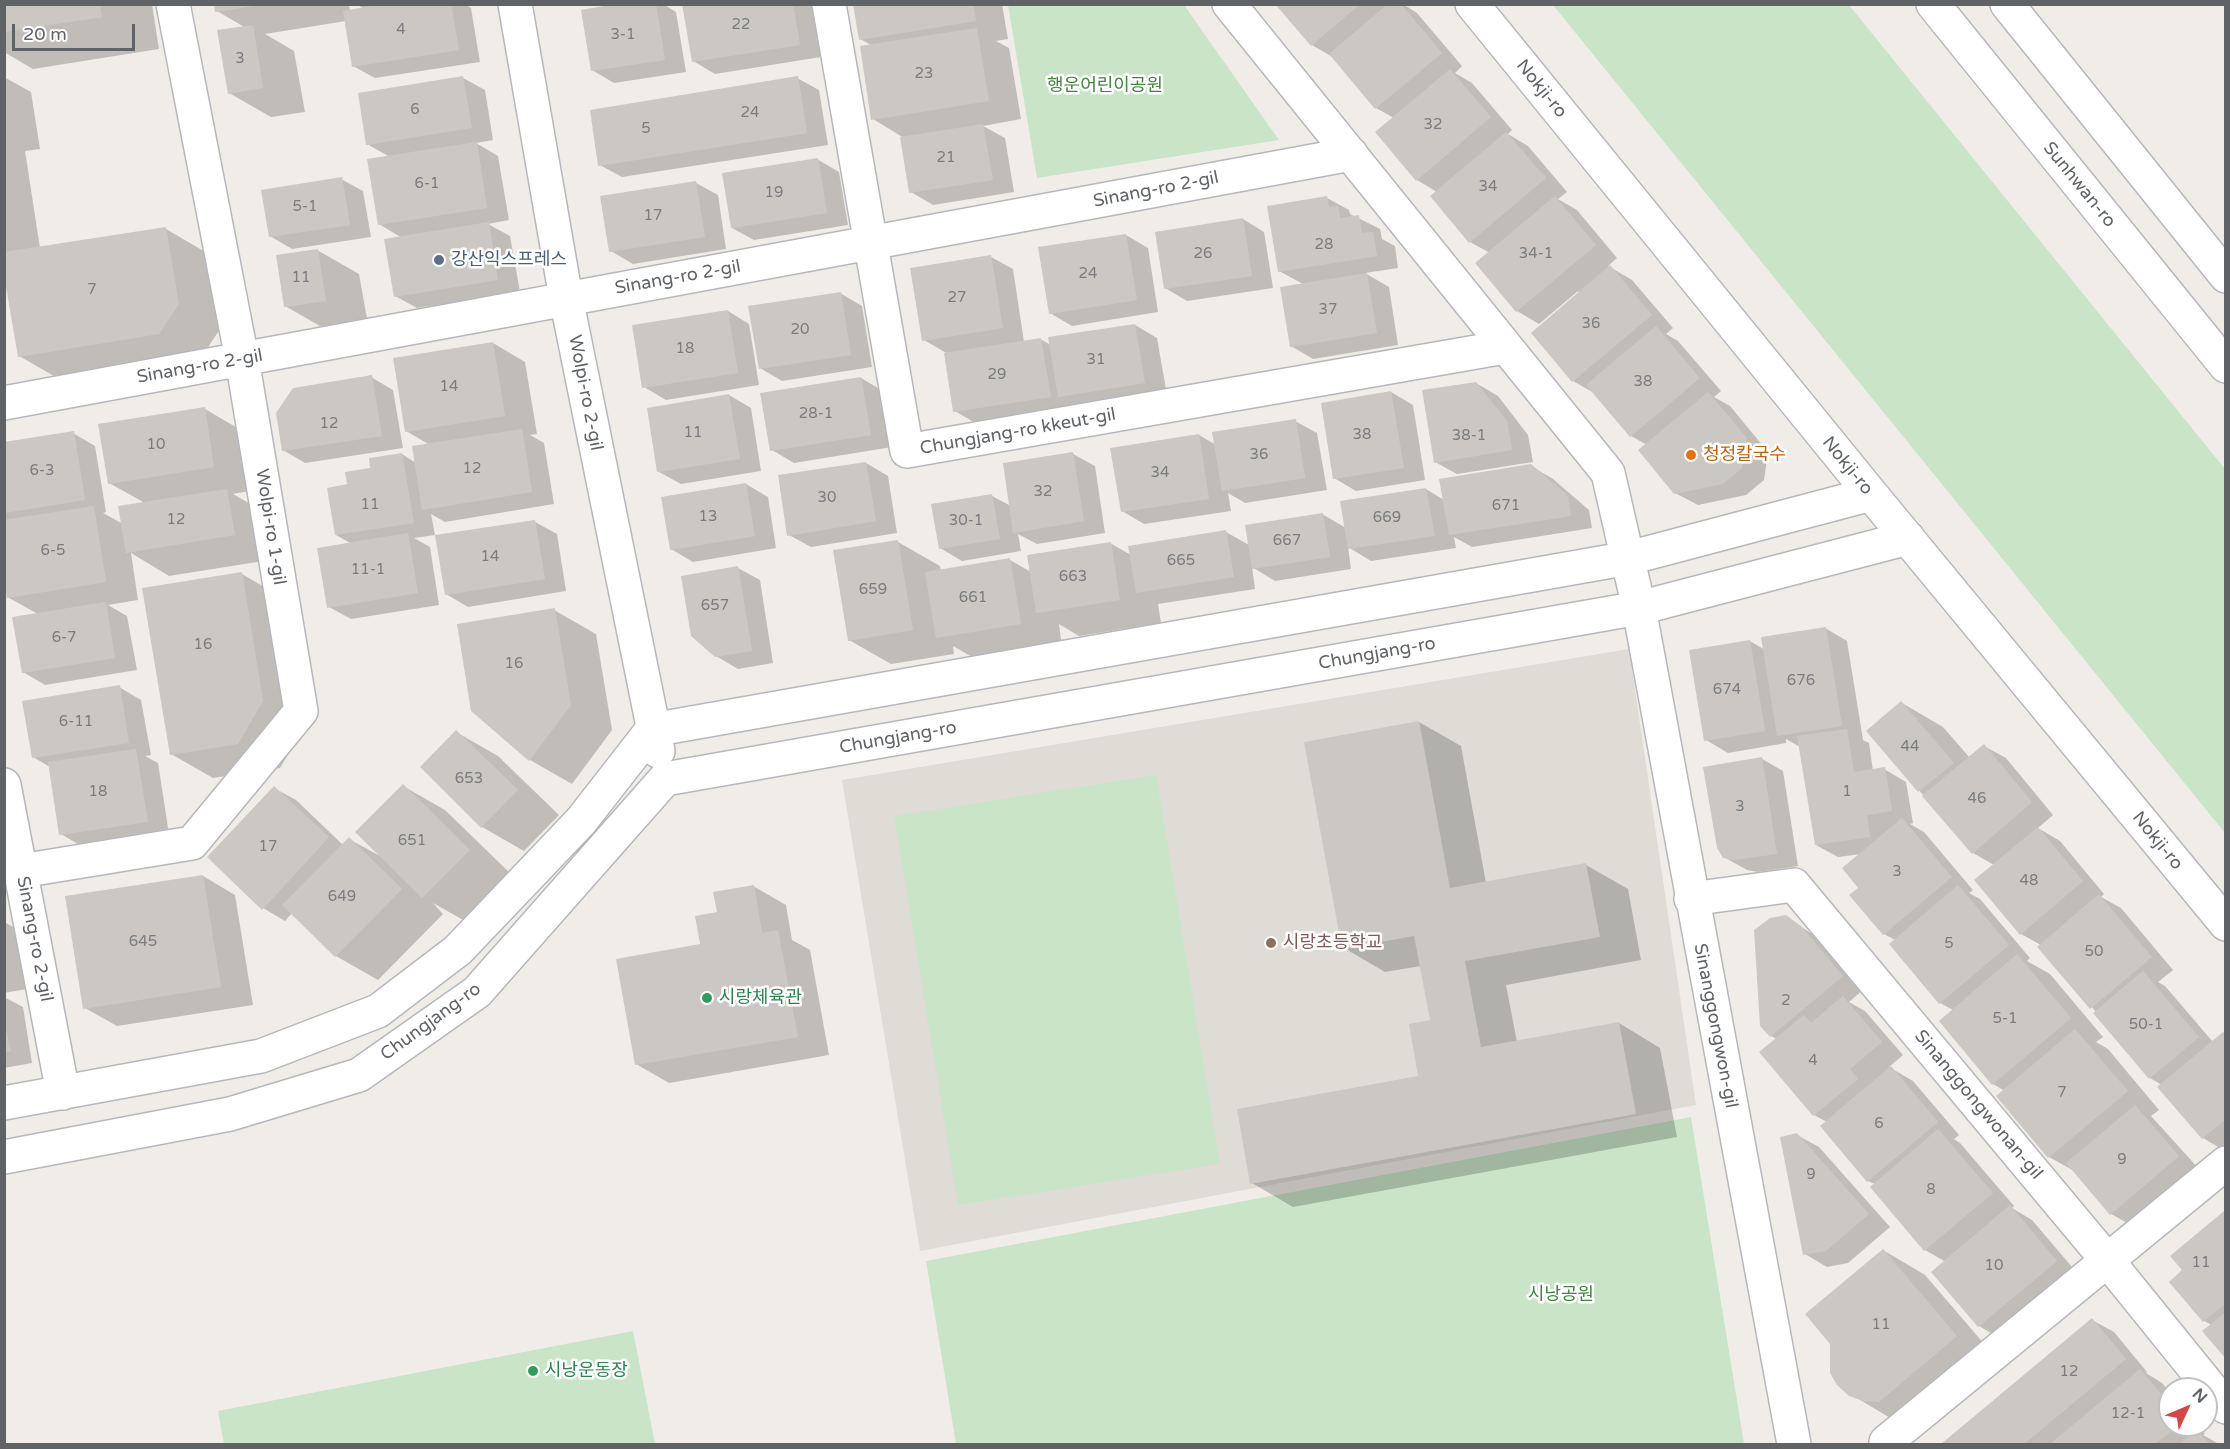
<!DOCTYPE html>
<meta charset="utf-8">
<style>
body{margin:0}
#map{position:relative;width:2230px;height:1449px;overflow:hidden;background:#f0ede8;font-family:"Varela Round",sans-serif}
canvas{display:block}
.frame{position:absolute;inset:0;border:6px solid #5f6366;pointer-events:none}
.north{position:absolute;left:2158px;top:1377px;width:60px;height:60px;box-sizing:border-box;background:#fff;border:2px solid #bfc1c2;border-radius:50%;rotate:46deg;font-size:16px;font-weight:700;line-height:24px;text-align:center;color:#5f6366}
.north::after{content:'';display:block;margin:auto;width:21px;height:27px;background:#d94544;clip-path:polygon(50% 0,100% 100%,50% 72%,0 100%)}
.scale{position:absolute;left:12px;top:24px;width:123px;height:27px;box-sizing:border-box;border:3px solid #5f6366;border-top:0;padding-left:8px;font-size:18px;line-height:21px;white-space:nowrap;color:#5f6366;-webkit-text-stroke:4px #fff;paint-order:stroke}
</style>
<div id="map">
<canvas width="2230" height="1449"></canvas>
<div class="frame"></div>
<div class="north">N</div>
<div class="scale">20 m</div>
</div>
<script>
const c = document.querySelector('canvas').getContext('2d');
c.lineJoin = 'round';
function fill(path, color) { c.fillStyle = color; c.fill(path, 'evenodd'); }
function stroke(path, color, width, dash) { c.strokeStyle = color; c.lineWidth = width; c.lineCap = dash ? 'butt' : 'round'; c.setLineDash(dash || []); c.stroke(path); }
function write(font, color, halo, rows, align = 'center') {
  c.font = font + ' "Varela Round","Noto Sans KR",sans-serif'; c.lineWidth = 5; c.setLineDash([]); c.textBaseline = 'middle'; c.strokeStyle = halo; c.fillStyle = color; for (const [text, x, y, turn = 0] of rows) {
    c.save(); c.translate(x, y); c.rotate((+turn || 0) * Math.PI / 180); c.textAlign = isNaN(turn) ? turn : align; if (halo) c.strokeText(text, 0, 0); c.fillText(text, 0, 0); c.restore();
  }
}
fill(new Path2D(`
 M1629,649L1696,1105L920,1251L842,780Z`), '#dfdcd6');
fill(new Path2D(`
 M1008,5H1184L1279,140L1037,178Z
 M1553,5H1849L2225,469V833Z
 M1156,775L1220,1164L958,1205L894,816Z
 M1691,1117L1744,1444H956L926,1261Z
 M633,1331L655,1444H224L218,1411Z`), '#c9e4c7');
fill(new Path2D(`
 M4,4H152L159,49L33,69L4,52Z
 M216,4H349L350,11L364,9L356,4H465L471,8L480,62L375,78L353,66L346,21L265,34L294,51L305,112L271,117L229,93L246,28L217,11Z
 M624,4H663L676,12L686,72L614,83L592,70Z
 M683,4H812L821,57L715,74L693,61Z
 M855,4H1002L1008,39L996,41L1009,48L1021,119L983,126L1005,138L1014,192L933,205L911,192L904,138L873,119V46L860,39Z
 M1277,4H1403L1417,13L1462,66L1455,73L1472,83L1512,130L1508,134L1528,146L1567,192L1558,199L1577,210L1617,258L1608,266L1632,280L1673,328L1666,334L1678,341L1721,391L1714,397L1730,406L1768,452L1764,480L1746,495L1698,505L1675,493L1647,445L1631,436L1594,393L1573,381L1580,293L1578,291L1539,324L1517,311L1477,263L1490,253L1470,242L1432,196L1437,192L1417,180L1394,118L1376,108L1334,58L1312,45Z
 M4,77L31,92L40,149L25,151L40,248L166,229L207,253L220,329L201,358L61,380L19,356L4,266Z
 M463,78L485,90L493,140L476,143L498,156L509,220L488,224L510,236L520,292L417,308L395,296L402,238L379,224L390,157L367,144Z
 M797,78L819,90L828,145L622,177L600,165Z
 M817,159L839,172L848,225L754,240L732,228Z
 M341,179L363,191L371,237L292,249L270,236Z
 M696,183L718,195L726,249L633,264L611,251Z
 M1327,198L1349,210L1350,214L1380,229L1382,239L1395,246L1398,268L1365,273L1389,287L1398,345L1313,359L1291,346L1303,284L1279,271Z
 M1243,219L1264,232L1273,288L1187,301L1165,288Z
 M1126,235L1148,248L1158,312L1072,326L1050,313Z
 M317,250L359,274L368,324L327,330L285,306Z
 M991,257L1013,269L1024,342L1040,339L1051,345L1135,325L1157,338L1167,395L1081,409L1071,404L1072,409L977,424L955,411L948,354L924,340Z
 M840,293L862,306L872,367L782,381L760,368Z
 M728,311L749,324L759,385L666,400L644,387Z
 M493,343L525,362L537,434L530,435L544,443L554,504L445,522L431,514L435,535L414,538L430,547L439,605L351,619L329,607L352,544L336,535L349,485L402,454L416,463L430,445L406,431Z
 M371,377L393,390L403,448L305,463L283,450Z
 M861,378L883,391L892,447L794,463L772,450Z
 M1476,383L1498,396L1528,435L1533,462L1457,474L1435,462Z
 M1391,392L1413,405L1425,480L1356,491L1334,478Z
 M729,395L751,408L761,471L681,484L659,472Z
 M205,409L246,433L255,490L233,494L268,514L276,559L169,576L131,553L138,600L108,605L127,616L137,670L45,685L23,672L38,614L9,598L4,573V444L73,433L95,446L106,512L103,513L123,524L145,503L109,483Z
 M1295,421L1317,433L1327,490L1245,503L1228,493L1231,511L1144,524L1122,511L1199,435L1216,445Z
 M1073,454L1095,466L1105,533L1037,544L1018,534L1021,551L962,561L940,548L992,496L1011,506Z
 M866,463L888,476L897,533L811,547L789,535Z
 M1531,466L1553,479L1589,510L1592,528L1472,547L1454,537L1456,548L1371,561L1348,547L1351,569L1275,581L1252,567L1255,589L1158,604L1161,623L1079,636L1059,624L1062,648L979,661L953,646L954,654L891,664L849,640L898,542L940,566L941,571L1010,560L1031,572L1110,543L1131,555L1226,532L1249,545L1322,514L1346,528L1426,489L1444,500Z
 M746,484L768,497L776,548L693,562L671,549Z
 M535,522L557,534L566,591L468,607L446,594Z
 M738,568L760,580L773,663L738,669L716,656Z
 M242,574L283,598L305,726L280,768L213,778L171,754Z
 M554,610L596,634L612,730L572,784L530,760L472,710Z
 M1825,628L1847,641L1863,740L1869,743L1873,771L1884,769L1906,782L1913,823L1910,824L1924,832L1973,890L1969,893L1980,899L2030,958L2027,961L2050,974L2103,1037L2096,1042L2108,1049L2159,1110L2151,1116L2200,1170L2133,1226L2111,1214L2076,1172L2049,1157L2005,1091L1993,1084L1953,1010L1940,1003L1891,944L1895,940L1884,934L1860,888L1861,854L1838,857L1816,845L1800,747L1786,739V743L1728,753L1706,740L1750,641L1765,650Z
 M119,687L141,700L151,755L145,756L158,763L169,834L83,847L61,834L50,767L33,757Z
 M1902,703L1943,727L1970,758L1984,746L2006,758L2053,815L2038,828L2060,841L2104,894L2101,897L2121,908L2173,970L2158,982L2165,986L2213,1042L2226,1035L2225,1151L2203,1138L2162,1085L2150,1078L2041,945L2021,934L1994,865L1973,853L1868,731Z
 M1419,722L1461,746L1486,883L1586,865L1628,889L1641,960L1506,985L1517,1042L1619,1023L1660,1048L1677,1137L1293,1207L1252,1183L1420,1077L1432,1022L1421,966L1385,972L1344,948Z
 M456,732L498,756L559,815L524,851L482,827L422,767Z
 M1762,759L1783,771L1798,866L1758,872L1747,870L1724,857Z
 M403,786L445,810L511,874L465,921L433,903L443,914L378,980L336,956L292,913L285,921L263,908L274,788L296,800L343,845L349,839L380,856Z
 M203,876L235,895L253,1005L117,1026L85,1008Z
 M753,886L786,905L792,940L810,950L829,1055L669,1083L636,1064L718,914Z
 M1786,917L1823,941L1864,989L1849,1002L1865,1011L1903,1055L1889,1067L1913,1081L1959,1135L1954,1139L1960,1143L2014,1206L2012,1208L2032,1220L2078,1274L2001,1339L1979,1326L1933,1272L1946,1262L1925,1250L1875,1184L1868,1181L1822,1126L1827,1122L1814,1115L1777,1039L1771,1036Z
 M4,922L17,929L27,989L4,993Z
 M4,997L23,1007L32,1063L4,1068Z
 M1797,1135L1819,1147L1890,1227L1848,1263L1827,1267L1805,1254Z
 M2224,1213L2226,1214V1356L2212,1325L2204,1321L2184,1270Z
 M1883,1250L1925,1275L1998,1360L1892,1419L1850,1394Z
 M2092,1320L2114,1332L2147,1372L2146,1373L2162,1383L2170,1392V1425H2198L2205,1434L2203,1435L2219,1444H1944Z`), '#0003');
fill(new Path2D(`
 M4,4H100L102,17L4,32Z
 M214,4H253L254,6L215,12Z
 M383,4H451L459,50L352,67L343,11Z
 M615,4H656L665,60L591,71L581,10Z
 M682,4H793L800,45L692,62Z
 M853,4H973L976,21L859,40Z
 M1275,4H1360L1311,46Z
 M1388,4H1401L1442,53L1375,109L1329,54Z
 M253,25L263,88L228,94L217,30Z
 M977,28L989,101L871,120L860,46Z
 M1450,69L1491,117L1416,181L1375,132Z
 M463,76L472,128L366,145L358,93Z
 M798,76L807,133L598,166L590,110Z
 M983,124L993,180L909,193L900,137Z
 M1506,132L1546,178L1469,243L1430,196Z
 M477,142L487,208L378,225L367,159Z
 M818,158L827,213L731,228L722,173Z
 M342,177L350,225L269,237L261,190Z
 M696,181L705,237L609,252L600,196Z
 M1327,196L1329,207L1338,206L1340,218L1359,215L1362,233L1373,232L1377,256L1278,272L1267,206Z
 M1555,196L1596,245L1516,312L1475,263Z
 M1243,218L1252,276L1164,289L1155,232Z
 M489,222L498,280L394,297L384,239Z
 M166,227L179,304L159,334L18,357L4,275V252Z
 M1126,234L1137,300L1049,314L1038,247Z
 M318,249L326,301L284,307L276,255Z
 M991,255L1003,328L922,341L910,268Z
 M1610,265L1652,315L1572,382L1531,333Z
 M1367,273L1377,333L1290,347L1280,287Z
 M841,292L851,355L759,369L748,306Z
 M728,310L738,373L642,388L632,325Z
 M1135,324L1145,383L1058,397L1048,337Z
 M1656,326L1700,378L1630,437L1586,385Z
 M1041,338L1051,397L953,412L944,353Z
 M493,342L505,416L405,432L393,358Z
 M372,375L382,436L282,451L276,413L293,388Z
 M861,377L871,435L770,451L760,393Z
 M1476,382L1507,421L1512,450L1434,463L1422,390Z
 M1391,391L1404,468L1333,479L1321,403Z
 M1708,392L1747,438L1742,468L1723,484L1674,494L1638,450Z
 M729,394L740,459L657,472L647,408Z
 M205,407L214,467L108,484L98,424Z
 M1296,419L1305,478L1222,491L1212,432Z
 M522,429L532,492L422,510L412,446Z
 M74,431L85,500L4,513V442Z
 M1199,434L1209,499L1121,512L1110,448Z
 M1073,452L1084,521L1013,533L1003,463Z
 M402,453L414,523L335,535L327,488L347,484L345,472L370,468L369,458Z
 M866,462L876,521L787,536L778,475Z
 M1531,464L1568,496L1571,516L1449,535L1439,479Z
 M746,483L755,536L670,550L661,497Z
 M1426,488L1435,536L1348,549L1340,501Z
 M227,489L235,535L126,553L118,506Z
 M992,494L1000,539L939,549L931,504Z
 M94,506L106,582L7,598L4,582V520Z
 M1323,513L1330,557L1252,569L1245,525Z
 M535,520L545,579L445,595L435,535Z
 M1226,530L1234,577L1136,593L1128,546Z
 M408,533L418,593L327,608L317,548Z
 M898,540L913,630L848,641L833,550Z
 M1111,542L1120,600L1036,613L1027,555Z
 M1010,558L1021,624L936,638L925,572Z
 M738,566L752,651L715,657L691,636L681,576Z
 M242,572L263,701L238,744L170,755L142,588Z
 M106,602L115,658L22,673L12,617Z
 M555,608L571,705L529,761L471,711L457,624Z
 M1826,627L1842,726L1777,736L1761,637Z
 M1750,640L1765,731L1704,741L1689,650Z
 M120,685L129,743L32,758L22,701Z
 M1901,701L1954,763L1918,792L1866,731Z
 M1419,721L1450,888L1586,863L1600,937L1465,961L1481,1047L1619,1022L1636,1114L1250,1184L1237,1109L1418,1076L1409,1024L1430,1020L1414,936L1342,949L1304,742Z
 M1847,729L1854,772L1885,767L1892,811L1867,815L1870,837L1815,845L1797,736Z
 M456,730L518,790L481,828L420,767Z
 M1984,744L2032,802L1972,854L1922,796Z
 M136,749L148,822L59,835L48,762Z
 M1762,757L1777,854L1735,860L1723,858L1717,848L1703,767Z
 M403,784L470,850L422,898L355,832Z
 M274,786L329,837L262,910L207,857Z
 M1902,818L1952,877L1883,935L1849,895L1858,888L1842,868Z
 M2038,827L2083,881L2020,935L1974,880Z
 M349,837L402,889L335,957L282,905Z
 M203,875L221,987L83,1009L65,896Z
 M754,885L762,933L778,930L798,1037L635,1065L616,959L700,944L695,916L717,912L713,892Z
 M1958,885L2009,945L1939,1004L1889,944Z
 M2099,894L2152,957L2090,1009L2037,947Z
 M1786,915L1801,926L1843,976L1770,1037L1760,1026L1754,930L1770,918Z
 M2017,954L2071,1018L1992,1085L1939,1021Z
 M2143,971L2199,1037L2149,1079L2093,1013Z
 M1843,996L1882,1042L1850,1069L1858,1079L1813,1116L1759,1052L1804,1015L1811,1023Z
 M4,1021L11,1051L4,1052Z
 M2075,1029L2128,1091L2048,1158L1996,1096Z
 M2223,1032L2226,1035V1119L2202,1139L2157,1087Z
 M1891,1066L1938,1122L1867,1182L1820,1126Z
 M2135,1105L2179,1156L2110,1215L2066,1163Z
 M1938,1129L1993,1193L1924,1251L1870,1187Z
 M1797,1133L1869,1214L1826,1251L1803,1255L1780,1137Z
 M2010,1205L2057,1261L1978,1327L1931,1272Z
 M2224,1211L2226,1303L2203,1322L2169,1282L2182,1270L2170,1256Z
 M1883,1249L1957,1336L1879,1402L1863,1401L1849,1396L1837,1385L1830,1373V1344L1805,1314Z
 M2226,1312V1359L2202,1331Z
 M2092,1318L2126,1359L2024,1444H1941Z
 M2140,1369L2170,1404V1425H2179L2155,1444H2050Z
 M2197,1430L2209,1444H2180Z`), '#cbc8c4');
const minor = new Path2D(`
 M515,4L566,298L658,751
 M829,4L907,451L1505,347
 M1229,4L1608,473L1639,608L1794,1444
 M1472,4L1871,494L2226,924
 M1933,4L2226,366
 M2007,4L2226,276
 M4,403L1351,154
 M4,785L63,1093
 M21,871L192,843L301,711L242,359L173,4
 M1691,899L1794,885L2107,1260L2226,1407
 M4,1103L261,1056L378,1011L458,950L581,821L652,730L1629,558L1871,494
 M4,1157L230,1114L359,1075L477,992L665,779L1639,608L1908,538
 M1886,1442L2226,1163`);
stroke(minor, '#b5b8bb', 36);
stroke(minor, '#fff', 33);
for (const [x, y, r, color] of [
 [439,260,6,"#5c6f8a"],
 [1691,455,6,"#e8710a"],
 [1271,943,6,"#8d6e63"],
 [707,998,6,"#2e9e5b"],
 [533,1371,6,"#2e9e5b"]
]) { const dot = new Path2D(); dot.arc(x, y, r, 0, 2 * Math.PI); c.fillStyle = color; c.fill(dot); stroke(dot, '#fff', 2); }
write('15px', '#7a7c7e', null, [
 ["22",741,25],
 ["4",401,30],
 ["3-1",623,35],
 ["3",240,59],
 ["23",924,74],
 ["6",415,110],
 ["24",750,113],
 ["32",1433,125],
 ["5",646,129],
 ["21",946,158],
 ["6-1",427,184],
 ["34",1488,187],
 ["19",774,193],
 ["5-1",305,207],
 ["17",653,216],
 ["28",1324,245],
 ["26",1203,254],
 ["34-1",1536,254],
 ["24",1088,274],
 ["11",301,278],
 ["7",92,290],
 ["27",957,298],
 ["37",1328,310],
 ["36",1591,324],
 ["20",800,330],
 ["18",685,349],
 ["31",1096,360],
 ["29",997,375],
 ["38",1643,382],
 ["14",449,387],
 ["28-1",816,414],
 ["12",329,424],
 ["11",693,433],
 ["38",1362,435],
 ["38-1",1469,436],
 ["10",156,445],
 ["36",1259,455],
 ["12",472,469],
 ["6-3",42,471],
 ["34",1160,473],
 ["32",1043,492],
 ["30",827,498],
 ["11",370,505],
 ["671",1506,506],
 ["13",708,517],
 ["669",1387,518],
 ["12",176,520],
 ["30-1",966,521],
 ["667",1287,541],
 ["6-5",53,551],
 ["14",490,557],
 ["665",1181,561],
 ["11-1",368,570],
 ["663",1073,577],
 ["659",873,590],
 ["661",973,598],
 ["657",715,606],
 ["6-7",64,638],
 ["16",203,645],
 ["16",514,664],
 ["676",1801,681],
 ["674",1727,690],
 ["6-11",76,722],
 ["44",1910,747],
 ["653",469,779],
 ["18",98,792],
 ["1",1847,792],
 ["46",1977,799],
 ["3",1740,807],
 ["651",412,841],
 ["17",268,847],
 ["3",1897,872],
 ["48",2029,881],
 ["649",342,897],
 ["645",143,942],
 ["5",1949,944],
 ["50",2094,952],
 ["2",1786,1001],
 ["5-1",2005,1019],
 ["50-1",2146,1025],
 ["4",1813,1061],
 ["7",2062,1093],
 ["6",1879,1124],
 ["9",2122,1160],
 ["9",1811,1175],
 ["8",1931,1190],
 ["11",2201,1263],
 ["10",1994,1266],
 ["11",1881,1325],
 ["12",2069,1372],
 ["12-1",2128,1414]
]);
write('18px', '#41853f', '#fff', [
 ["행운어린이공원",1105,86],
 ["시낭공원",1561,1295]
]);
write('18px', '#5f6366', '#fff', [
 ["Nokji-ro",1541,89,51],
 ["Sunhwan-ro",2079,185,51],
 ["Sinang-ro 2-gil",1156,190,-11],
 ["Sinang-ro 2-gil",678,278,-10],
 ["Sinang-ro 2-gil",200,367,-10],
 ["Wolpi-ro 2-gil",585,393,79],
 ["Chungjang-ro kkeut-gil",1018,432,-10],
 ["Nokji-ro",1847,466,51],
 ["Wolpi-ro 1-gil",270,527,81],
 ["Chungjang-ro",1377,654,-10],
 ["Chungjang-ro",898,738,-10],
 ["Nokji-ro",2157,841,51],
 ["Sinang-ro 2-gil",34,939,79],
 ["Chungjang-ro",431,1022,-36],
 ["Sinanggongwon-gil",1715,1026,79],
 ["Sinanggongwonan-gil",1978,1105,50]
]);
write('18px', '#4e5e75', '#fff', [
 ["강산익스프레스",451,260]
], 'left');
write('18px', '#c56008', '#fff', [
 ["청정칼국수",1703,455]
], 'left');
write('18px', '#785e54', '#fff', [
 ["시랑초등학교",1283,943]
], 'left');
write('18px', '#27864d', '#fff', [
 ["시랑체육관",719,998],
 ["시낭운동장",545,1371]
], 'left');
</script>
